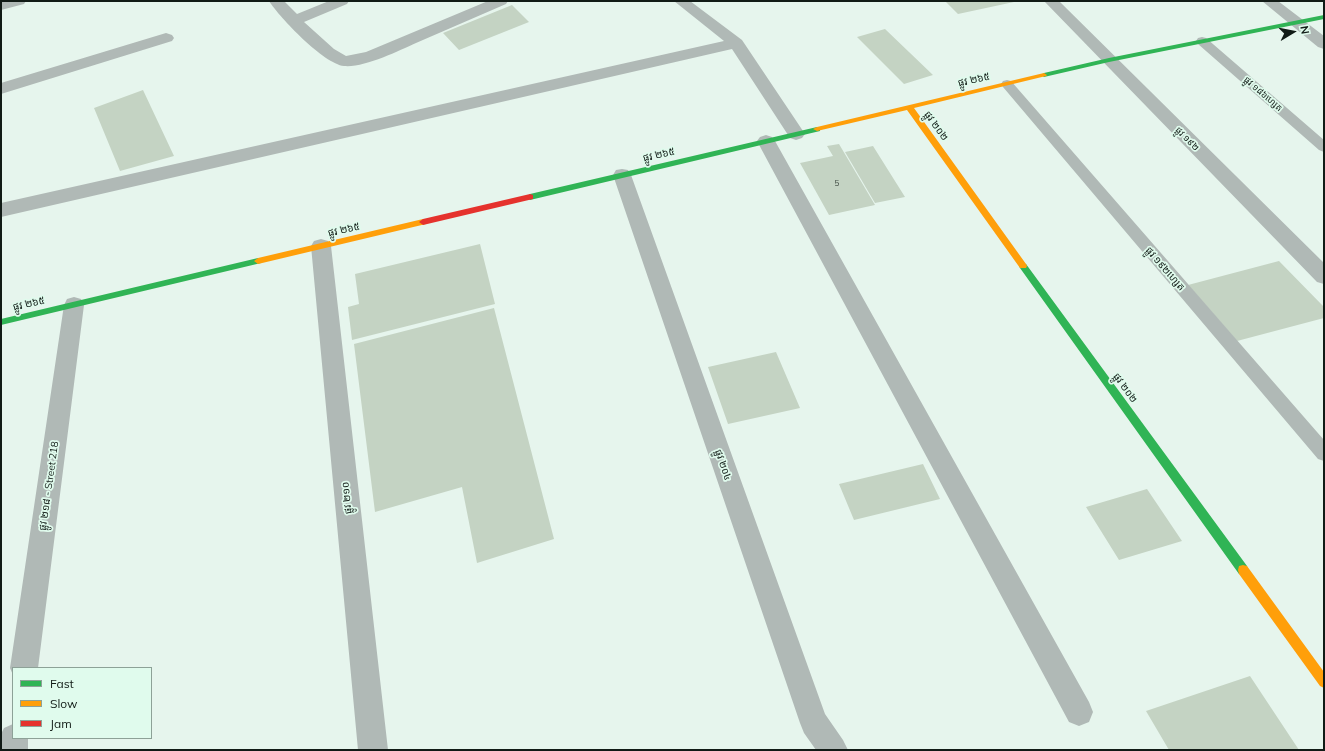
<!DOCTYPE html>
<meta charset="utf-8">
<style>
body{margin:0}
#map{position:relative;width:1325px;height:751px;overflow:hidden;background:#e6f5ed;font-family:Mulish,sans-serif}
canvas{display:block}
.frame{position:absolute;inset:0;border:2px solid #111b16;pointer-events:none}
.legend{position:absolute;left:12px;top:667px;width:140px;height:72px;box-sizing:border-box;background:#e0fbed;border:1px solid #8da197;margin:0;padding:5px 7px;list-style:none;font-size:12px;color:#111b16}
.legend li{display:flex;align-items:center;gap:8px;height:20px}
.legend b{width:20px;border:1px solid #8da197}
.north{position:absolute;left:1273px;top:12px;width:40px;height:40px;-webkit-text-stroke:3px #e0fbed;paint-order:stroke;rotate:80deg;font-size:11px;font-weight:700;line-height:16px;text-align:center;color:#111b16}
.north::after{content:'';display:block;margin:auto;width:14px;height:18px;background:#111b16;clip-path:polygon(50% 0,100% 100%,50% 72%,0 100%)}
</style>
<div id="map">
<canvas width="1325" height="751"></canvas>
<div class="frame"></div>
<ul class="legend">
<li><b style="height:5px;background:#30b455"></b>Fast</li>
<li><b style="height:5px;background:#ff9f0a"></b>Slow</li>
<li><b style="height:5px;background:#e5322d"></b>Jam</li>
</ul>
<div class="north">N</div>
</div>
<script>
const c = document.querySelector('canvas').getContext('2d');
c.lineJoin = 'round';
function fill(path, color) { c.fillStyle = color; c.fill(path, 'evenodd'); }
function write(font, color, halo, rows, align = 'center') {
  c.font = font + ' Mulish,"Noto Sans Khmer",sans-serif'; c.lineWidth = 3.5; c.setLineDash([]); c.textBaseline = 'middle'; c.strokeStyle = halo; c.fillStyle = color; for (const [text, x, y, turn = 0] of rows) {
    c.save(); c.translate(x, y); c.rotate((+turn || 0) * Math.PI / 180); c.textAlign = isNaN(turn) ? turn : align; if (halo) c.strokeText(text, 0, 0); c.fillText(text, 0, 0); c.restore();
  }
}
fill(new Path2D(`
 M945,1H1014V2L958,14Z
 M512,5L529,22L459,50L443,33Z
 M885,29L933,75L904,84L857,37Z
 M143,90L174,156L120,171L94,108Z
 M839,144L875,205L829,215L800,163L833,156L827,146Z
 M873,146L905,197L875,203L845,152Z
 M480,244L495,304L352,340L348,307L359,304L355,274Z
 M1279,261L1324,307V318L1237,341L1188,285Z
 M494,308L554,539L477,563L462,487L375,512L354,344Z
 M776,352L800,408L728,424L708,367Z
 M923,464L940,499L854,520L839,484Z
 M1147,489L1182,541L1119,560L1086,507Z
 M1250,676L1299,750H1169L1146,711Z`), '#c4d3c3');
fill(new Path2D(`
 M1202,37L1206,38L1324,140V152L1319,150L1198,44L1196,41L1198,38Z
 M1007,80L1011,81L1324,440V461L1318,459L1003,87L1001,84L1003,81Z`), '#b0b9b6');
fill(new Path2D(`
 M1,1H26L24,4L1,10Z
 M269,1H284L297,14L329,1H349L347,4L304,22L334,49L346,56L366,52L488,1H508L506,4C476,17 446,30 416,43C398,51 364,68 344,66C324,64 280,18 269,1Z
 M674,1H690L742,40L805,134L802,138L796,140L790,138L732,49L1,217V203L724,41Z
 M1044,1H1059L1324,263V284L1317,282Z
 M1262,1H1278L1324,36V49L1318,47Z
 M166,33L172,35L174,38L172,41L1,94V83Z
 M766,135L772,137L775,141L1089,702L1093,712L1089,722L1079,726L1069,722L757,141L760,137Z
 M622,169L628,170L631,175L825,714L843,740L848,750H816L804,733L800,723L613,175L616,170Z
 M321,239L328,241L331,246L388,750H358L311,246L314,241Z
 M74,297L81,299L84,305L38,668H13V675L10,668L64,305L67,299Z
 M13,724V738H28V750H1V734L4,728Z`), '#b0b9b6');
fill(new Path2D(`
 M1324,15V19L1109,62L1044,77L1041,75L1044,73L1109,58Z
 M817,127H820V131L530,200L526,197L530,194Z
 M258,258L262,261L261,263L1,325V319Z
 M1023,263L1026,264L1247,566L1248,570L1247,574L1243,575L1239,574L1020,268L1019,266Z`), '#30b455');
fill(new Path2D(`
 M1044,73L1047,75L1046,76L914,108L1026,264L1027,266L1026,268H1020L907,110L817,131L813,129L817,127Z
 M423,219L427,222L426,224L258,264L254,261L258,258Z
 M1243,565L1247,566L1324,672V688L1320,686L1239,574L1238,570L1239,566Z`), '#ff9f0a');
fill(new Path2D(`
 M530,194L533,195V199L423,225L419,222L423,219Z`), '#e5322d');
write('8px', '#3e4941', null, [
 ["5",837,184]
]);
write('9px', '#111b16', '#e0fbed', [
 ["ផ្លូវ ១៨៦ហ្សេត",1263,94,41],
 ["ផ្លូវ ១៩២",1187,139,45]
]);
write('10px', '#111b16', '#e0fbed', [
 ["ផ្លូវ ២៦៥",974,80,-13],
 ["ផ្លូវ ២០២",936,126,54],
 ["ផ្លូវ ២៦៥",659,155,-13],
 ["ផ្លូវ ២៦៥",344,230,-13],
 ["ផ្លូវ ១៩២ហ្សេត",1165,269,49],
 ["ផ្លូវ ២៦៥",29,304,-13],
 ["ផ្លូវ ២០២",1125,388,54],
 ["ផ្លូវ ២០៤",723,465,71],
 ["ផ្លូវ ២១៨ - Street 218",49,486,-82],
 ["ផ្លូវ ២១០",347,498,-96]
]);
</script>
